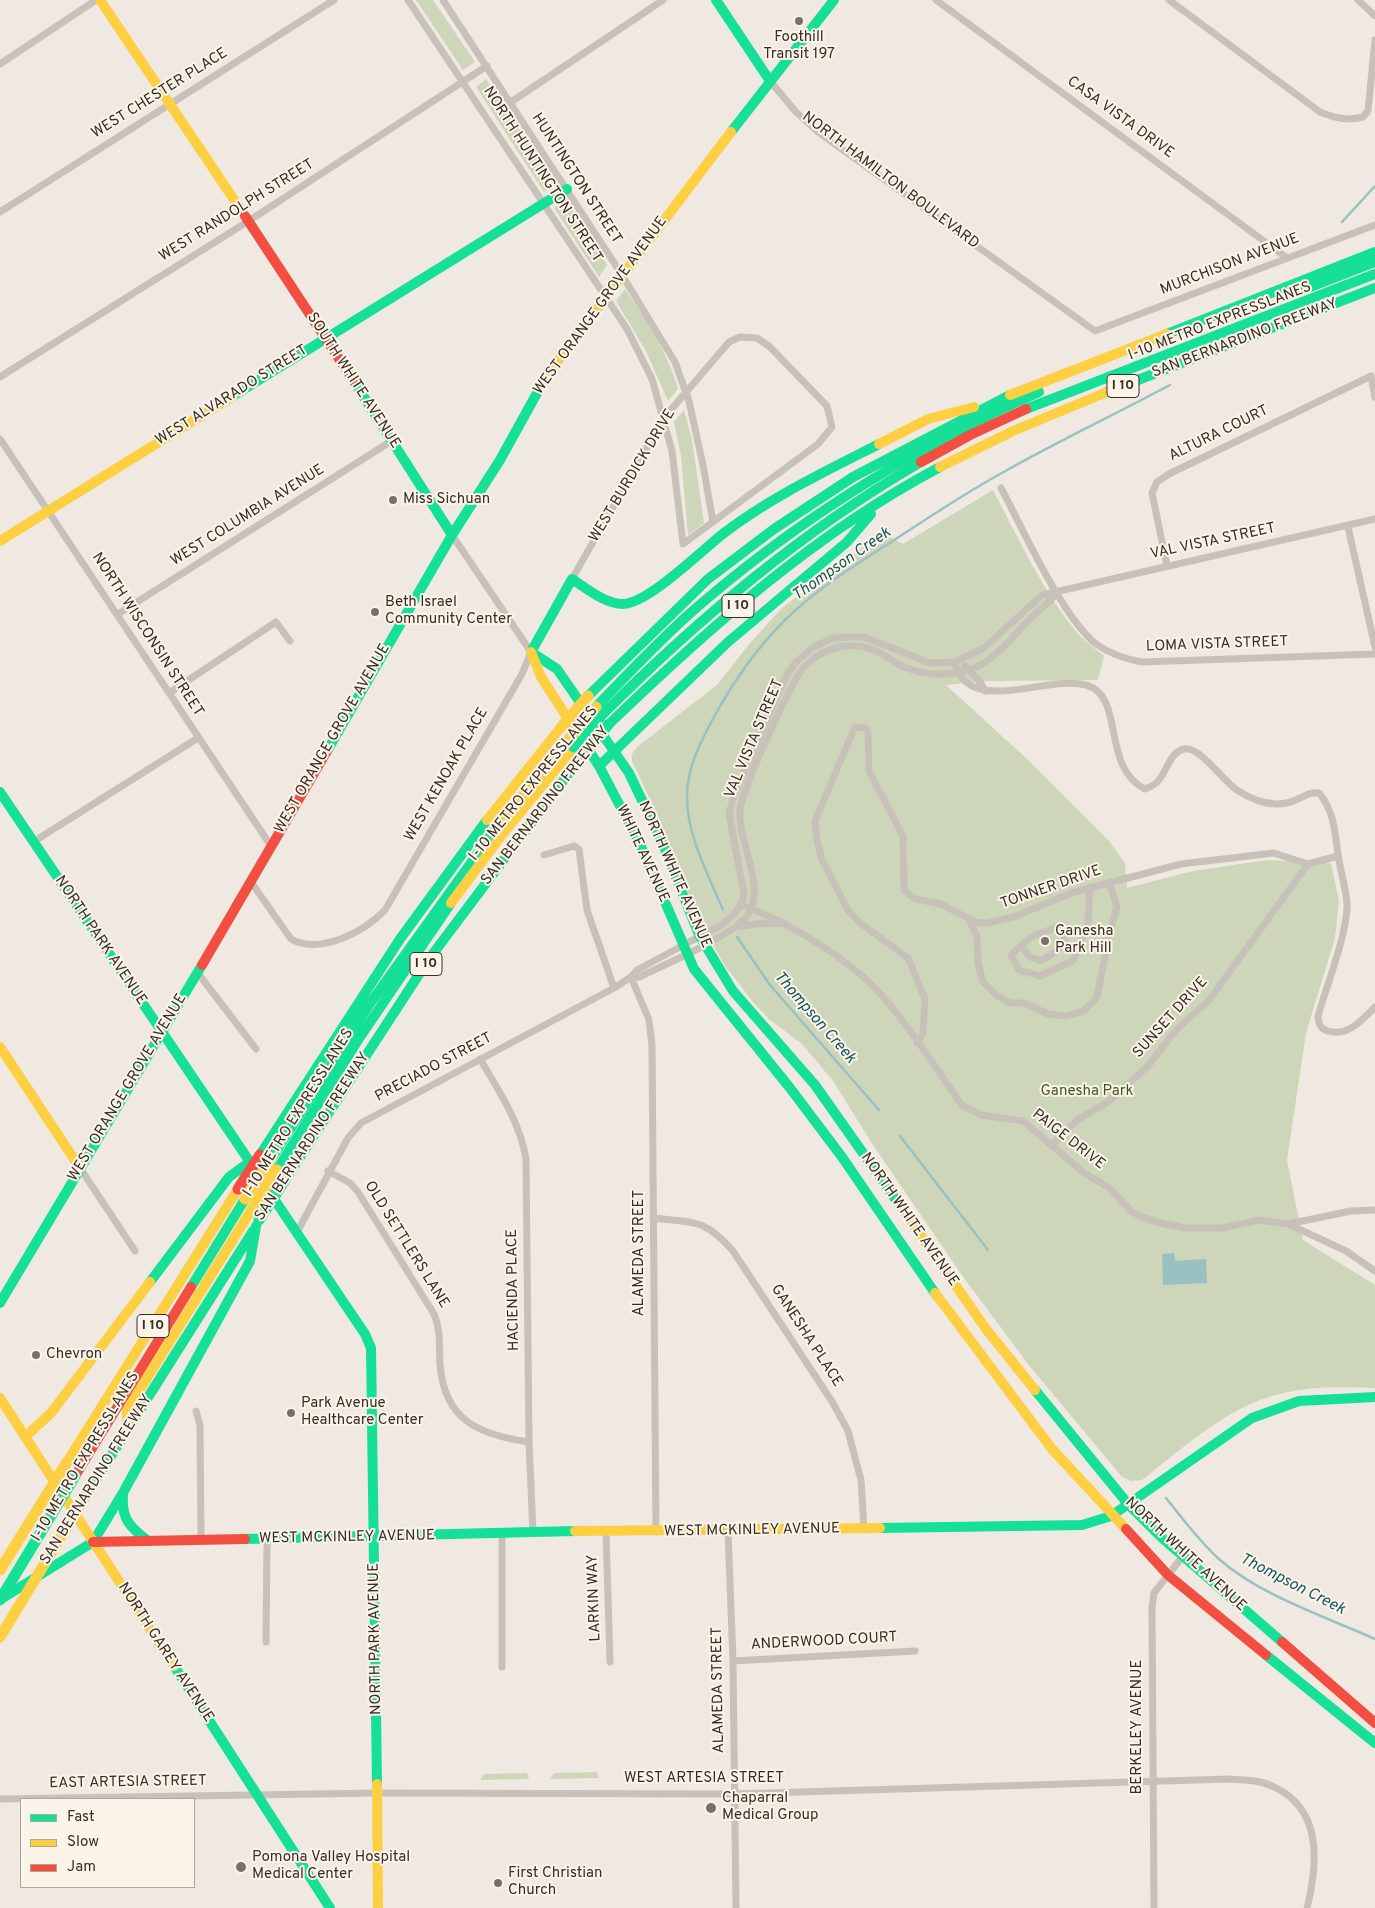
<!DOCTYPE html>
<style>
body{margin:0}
#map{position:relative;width:1375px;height:1908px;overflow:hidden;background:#efe9e1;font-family:Overpass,sans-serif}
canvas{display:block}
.legend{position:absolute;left:20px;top:1798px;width:175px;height:90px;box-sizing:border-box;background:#fcf4e8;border:1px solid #aea59b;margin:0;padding:6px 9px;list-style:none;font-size:15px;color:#392e27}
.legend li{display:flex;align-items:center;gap:10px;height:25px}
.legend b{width:25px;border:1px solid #aea59b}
</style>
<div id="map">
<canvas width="1375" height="1908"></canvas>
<ul class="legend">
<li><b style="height:6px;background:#16e098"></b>Fast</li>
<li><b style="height:6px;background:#ffcf43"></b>Slow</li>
<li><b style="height:6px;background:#f24e42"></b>Jam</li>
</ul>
</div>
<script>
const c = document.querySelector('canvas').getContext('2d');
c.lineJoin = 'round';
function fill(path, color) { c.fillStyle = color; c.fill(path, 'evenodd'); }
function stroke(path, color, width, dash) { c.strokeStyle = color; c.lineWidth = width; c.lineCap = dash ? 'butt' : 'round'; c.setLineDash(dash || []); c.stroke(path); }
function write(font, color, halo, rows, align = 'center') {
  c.font = font + ' Overpass,sans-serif'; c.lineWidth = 4; c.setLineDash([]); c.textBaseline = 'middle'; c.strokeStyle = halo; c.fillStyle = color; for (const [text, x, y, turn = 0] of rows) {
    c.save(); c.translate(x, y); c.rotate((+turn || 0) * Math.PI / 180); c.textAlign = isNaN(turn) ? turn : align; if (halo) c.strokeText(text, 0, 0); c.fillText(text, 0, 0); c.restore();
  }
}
fill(new Path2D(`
 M416,0H433L475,62L463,70Z
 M486,79L555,184L544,192L476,87Z
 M566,200L607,265L599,277L554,208Z
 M625,289C646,320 668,352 678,389L668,401L646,351L616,301Z
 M684,410L692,440L704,523L688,535L681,456L674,422Z
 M993,490C1019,539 1043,593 1080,636C1087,643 1096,649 1104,656L1098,680L987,681L946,685L1027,759L1109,841L1125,863L1127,888L1193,871L1267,860L1331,863L1339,901L1335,938L1306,1033L1287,1160L1303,1240L1375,1285V1388C1344,1387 1311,1386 1280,1394C1228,1406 1183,1448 1142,1480L1131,1481L1122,1477L1028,1364L964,1278L873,1145L833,1081L802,1044L769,1019L754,1003L725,966L699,921L662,825L632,761V754L637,747L717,685L750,643L782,608L861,548L884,534L903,544Z
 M597,1772L599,1778L550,1779L554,1773Z
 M527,1773L529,1779L480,1780L484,1774Z`), '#ced6b9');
fill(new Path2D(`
 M1174,1253L1175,1261L1206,1259L1207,1283L1163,1285L1162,1254Z`), '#9bc0c2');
stroke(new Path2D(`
 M1342,222L1375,186
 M723,910C708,874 686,834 687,795C687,767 702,739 715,715C734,681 757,648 784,621C815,590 852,567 888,544C925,520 962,495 1000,474C1056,442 1114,415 1170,385
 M737,937L770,985L879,1110
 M900,1136L988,1250
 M1166,1498C1183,1519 1199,1541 1219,1559C1259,1595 1326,1617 1375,1639`), '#9bc0c2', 2.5);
stroke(new Path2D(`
 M408,0L627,329L652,379L672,451L683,544
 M443,0L622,275L675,362L689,401L703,465L713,522
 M936,0L1287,258
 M1169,0L1320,112C1335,118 1347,121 1363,117L1368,111L1375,40
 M1358,0L1375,16
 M0,64L96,0
 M770,81L796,112L818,132L1095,331L1375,225
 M511,102L663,0
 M0,212L334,0
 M0,377L247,222L487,66
 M0,439L271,846
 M1001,488C1023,529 1062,617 1096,644C1110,654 1125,659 1142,662L1375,654
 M1348,527L1375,647
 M1167,566L1152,493L1157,482L1169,474L1371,376L1375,397
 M572,579L663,419L729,342L740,337L757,338L769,346L827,406L832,427L818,444L683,544
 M118,614L393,440
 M954,662C957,669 960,677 966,682C994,705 1052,676 1086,685C1126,696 1100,766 1145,789C1150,787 1155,785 1158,781C1167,771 1170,752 1184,749C1200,746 1223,781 1237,790C1255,802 1277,809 1298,799C1307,795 1310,792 1319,793C1334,811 1335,832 1338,854C1340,871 1346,887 1347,904C1348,931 1326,988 1318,1016C1319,1024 1320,1029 1328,1031C1348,1037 1362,1020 1375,1007
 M965,666L981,683L985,691
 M169,693L276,622L290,641
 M33,842L198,738
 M544,855L574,846L579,849L587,910L614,988
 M251,882L291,939C320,955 364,932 385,910L522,674L531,652L452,535
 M742,905C788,922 852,960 884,998C913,1031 937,1070 962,1105L981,1115L1023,1121L1083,1172L1109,1188L1132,1212L1152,1221L1185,1228H1221L1260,1220L1288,1224L1346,1251L1375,1271
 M969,919L977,936L978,963L983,982L996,995L1010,1003H1024L1048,1014L1066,1016L1084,1011L1097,997L1110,931L1117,907L1109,882
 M736,927L756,924L784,923
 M1022,947L1030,957L1041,961C1053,954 1061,950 1065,937L1057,927L1031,937L1011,955L1019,970L1040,976L1073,961L1088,923L1090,887
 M197,972L256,1049
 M631,977H639C664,965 732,936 747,916C768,886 737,842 740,809C743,789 791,680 805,666C825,646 853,640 878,652C887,656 895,663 904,667C927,676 951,677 974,668C995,659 1010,640 1025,624C1035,612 1048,606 1057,592
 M631,977L649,1020L652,1045L656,1532
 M917,1043L923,1034L925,999L908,958L860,923L848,910L822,860L817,841L815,821L855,727L866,728L868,732L869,771L903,836L904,890L915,899L941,904L975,922L986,923L1014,917L1071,893L1181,864L1274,853L1308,864L1338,856
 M480,1059C499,1091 520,1122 526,1159L529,1442L533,1532
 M1052,1145L1077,1120L1108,1102L1148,1066L1176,1030L1209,1000L1308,864
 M80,1168L135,1251
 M328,1171L350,1183L358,1192L434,1314C441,1330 439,1346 440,1364C444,1421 480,1435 529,1442
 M653,1218C694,1223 704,1218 733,1251L833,1403L848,1431L861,1480L864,1529
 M1288,1224L1351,1211L1375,1210
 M297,1232L348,1138L361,1123L614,988L631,977L637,970L721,925C733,916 741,909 744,894L729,814L733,798L786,676L795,663L812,648L833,638L849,637H864L930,663L955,662L984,648L1042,595L1375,519
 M196,1411L200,1425L201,1539
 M728,1531L733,1661L736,1908
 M606,1533L610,1662
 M266,1642L267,1540
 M733,1661L915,1651
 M502,1667V1534
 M0,1799L378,1793L734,1794L1230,1779C1244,1780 1259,1780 1272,1786C1323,1808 1318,1864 1307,1908
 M1154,1908L1152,1608L1154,1593L1183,1556`), '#c8c1b9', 7);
stroke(new Path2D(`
 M716,0L770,81
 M731,132L834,0
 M1305,289L1375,262
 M1167,334L1375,252
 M353,380L452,535
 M1107,392L1375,288
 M233,396L567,189
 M1026,409L1375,274
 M572,579C586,588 605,604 623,604C649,603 702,550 724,533C771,497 826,471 879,444
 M531,652L557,669L584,708
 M531,652L572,579
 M588,696L708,579L774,529L853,477L1010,395
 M596,707C626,676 655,645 687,616C792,523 911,449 1039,392
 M601,716C698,619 802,531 921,462
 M608,725C709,628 815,533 940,467
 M598,728L629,773L662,842L699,935L733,991L815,1085L901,1207
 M584,743L599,766L639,842L694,969L790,1088L842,1157L935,1293
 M327,751L452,535L500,460L547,375
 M599,766L728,642L847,542L871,514
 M0,792L254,1168
 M260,1155L400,939L487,820
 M271,1159L369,1005L499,824
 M277,1170L358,1040L451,903
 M285,1180L429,959L581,757
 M270,1193L365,1334L371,1348L377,1784
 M150,1282L229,1177L248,1163
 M191,1287L245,1199
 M0,1303L202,965
 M1035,1390L1128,1504L1161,1537L1282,1642
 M87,1494L253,1231
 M123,1496C121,1519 131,1528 148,1541
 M880,1528L1082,1525L1111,1516L1252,1418L1299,1401L1375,1397
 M245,1539L575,1531
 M93,1542L124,1491L250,1261L256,1226
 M1,1599L93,1542
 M1266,1655L1375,1743
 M174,1666L330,1908`), '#16e098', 10);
stroke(new Path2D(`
 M100,0L245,216
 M547,375L731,132
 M1010,395L1167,334
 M879,444L928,419L974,407
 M940,467L1013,431L1107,392
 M0,541L233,396
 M531,652L541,677L572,725
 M487,820L561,727
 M499,824L562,748
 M451,903L504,832L574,747
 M0,1047L80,1168
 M901,1207L986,1329L1035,1390
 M935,1293L1052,1449L1126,1529
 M0,1398L174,1666
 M127,1430V1410L252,1209
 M25,1437L51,1413L150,1282
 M67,1462L238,1189
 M575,1531L880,1528
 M377,1784L378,1908`), '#ffcf43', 10);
stroke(new Path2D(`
 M245,216L353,380
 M921,462L970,435L1026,409
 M202,965L327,751
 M75,1476L191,1287
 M1126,1529L1168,1575L1266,1655
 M93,1542L245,1539
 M1282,1642L1375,1723`), '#f24e42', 10);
stroke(new Path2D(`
 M574,747L601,716
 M581,757L608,725
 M259,1220L285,1180
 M0,1600L75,1476`), '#16e098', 11);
stroke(new Path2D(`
 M561,727L588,696
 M562,748L596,707
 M245,1199L271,1159
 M252,1209L277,1170
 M0,1570L67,1462
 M0,1637L87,1494`), '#ffcf43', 11);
stroke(new Path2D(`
 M238,1189L260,1155`), '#f24e42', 11);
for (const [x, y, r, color] of [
 [799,21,5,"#796f68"],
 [393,500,5,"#796f68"],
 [375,612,5,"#796f68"],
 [1045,941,5,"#796f68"],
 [36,1355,5,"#796f68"],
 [291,1413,5,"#796f68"],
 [711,1808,6,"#796f68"],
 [241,1867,6,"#796f68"],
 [498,1883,5,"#796f68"]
]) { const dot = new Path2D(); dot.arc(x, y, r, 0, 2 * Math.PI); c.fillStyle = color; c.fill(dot); stroke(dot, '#fcf4e8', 2); }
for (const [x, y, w] of [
 [1123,386,32],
 [738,606,32],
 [426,964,32],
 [153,1326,32]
]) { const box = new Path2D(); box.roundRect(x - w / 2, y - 11.5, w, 23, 4); c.fillStyle = '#fcf4e8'; c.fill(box); stroke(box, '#392e27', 1); }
write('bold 14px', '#392e27', null, [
 ["I 10",1123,386],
 ["I 10",738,606],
 ["I 10",426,964],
 ["I 10",153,1326]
]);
write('15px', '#392e27', '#fcf4e8', [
 ["Foothill",799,38,"center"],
 ["Transit 197",799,55,"center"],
 ["Miss Sichuan",403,500],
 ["Beth Israel",385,603],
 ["Community Center",385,620],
 ["Ganesha",1055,932],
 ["Park Hill",1055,949],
 ["Chevron",46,1355],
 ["Park Avenue",301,1404],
 ["Healthcare Center",301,1421],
 ["Chaparral",722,1799],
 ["Medical Group",722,1816],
 ["Pomona Valley Hospital",252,1858],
 ["Medical Center",252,1875],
 ["First Christian",508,1874],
 ["Church",508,1891]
], 'left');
write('15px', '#392e27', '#fcf4e8', [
 ["WEST CHESTER PLACE",160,94,-32],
 ["CASA VISTA DRIVE",1120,118,36],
 ["NORTH HUNTINGTON STREET",542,175,57],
 ["HUNTINGTON STREET",576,179,57],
 ["NORTH HAMILTON BOULEVARD",890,181,37],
 ["WEST RANDOLPH STREET",237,211,-32],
 ["MURCHISON AVENUE",1230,265,-21],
 ["WEST ORANGE GROVE AVENUE",601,306,-54],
 ["I-10 METRO EXPRESSLANES",1220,322,-21],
 ["SAN BERNARDINO FREEWAY",1245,339,-21],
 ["SOUTH WHITE AVENUE",353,381,57],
 ["WEST ALVARADO STREET",232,396,-32],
 ["ALTURA COURT",1219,434,-26],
 ["WEST BURDICK DRIVE",633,476,-59],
 ["WEST COLUMBIA AVENUE",248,516,-32],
 ["VAL VISTA STREET",1213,542,-12],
 ["NORTH WISCONSIN STREET",147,635,57],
 ["LOMA VISTA STREET",1217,645,-2],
 ["WEST ORANGE GROVE AVENUE",333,739,-60],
 ["VAL VISTA STREET",755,739,-67],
 ["WEST KENOAK PLACE",447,775,-60],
 ["I-10 METRO EXPRESSLANES",534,784,-51],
 ["SAN BERNARDINO FREEWAY",546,806,-52],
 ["WHITE AVENUE",642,854,65],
 ["NORTH WHITE AVENUE",674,875,66],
 ["TONNER DRIVE",1051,888,-19],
 ["NORTH PARK AVENUE",100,941,56],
 ["SUNSET DRIVE",1171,1018,-48],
 ["PRECIADO STREET",434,1068,-28],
 ["WEST ORANGE GROVE AVENUE",128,1088,-59],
 ["I-10 METRO EXPRESSLANES",299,1113,-58],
 ["SAN BERNARDINO FREEWAY",313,1137,-57],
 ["PAIGE DRIVE",1068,1140,38],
 ["NORTH WHITE AVENUE",909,1220,55],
 ["OLD SETTLERS LANE",406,1245,58],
 ["ALAMEDA STREET",640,1253,-90],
 ["HACIENDA PLACE",514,1290,-91],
 ["GANESHA PLACE",806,1336,57],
 ["I-10 METRO EXPRESSLANES",86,1457,-59],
 ["SAN BERNARDINO FREEWAY",97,1480,-58],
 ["WEST MCKINLEY AVENUE",752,1531,-1],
 ["WEST MCKINLEY AVENUE",347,1538,-1],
 ["NORTH WHITE AVENUE",1185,1555,43],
 ["LARKIN WAY",595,1598,-92],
 ["NORTH PARK AVENUE",376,1639,-91],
 ["ANDERWOOD COURT",824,1642,-3],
 ["NORTH GAREY AVENUE",165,1653,57],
 ["ALAMEDA STREET",719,1690,-91],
 ["BERKELEY AVENUE",1138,1727,-90],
 ["WEST ARTESIA STREET",704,1779],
 ["EAST ARTESIA STREET",128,1783,-1]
]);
write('15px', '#445a28', '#fcf4e8', [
 ["Ganesha Park",1087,1092]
]);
write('italic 16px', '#185660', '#fcf4e8', [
 ["Thompson Creek",842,565,-35],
 ["Thompson Creek",814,1018,49],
 ["Thompson Creek",1292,1585,27]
]);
</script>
